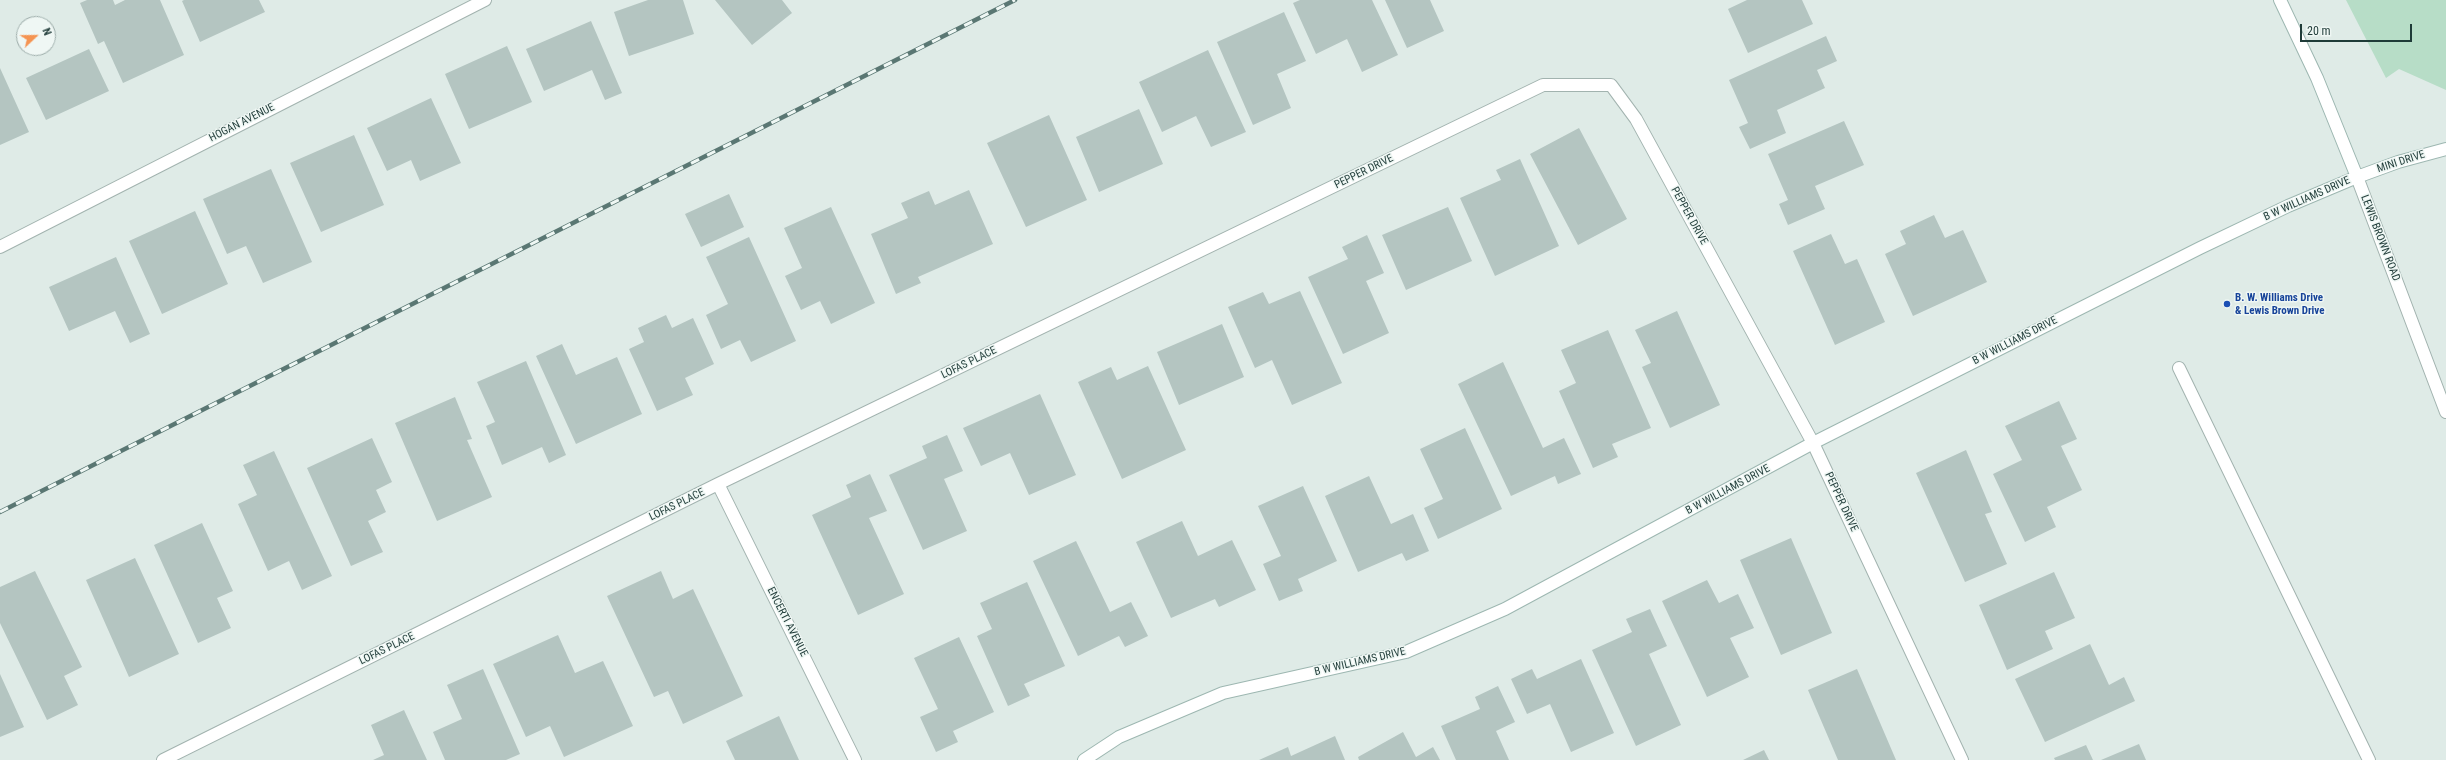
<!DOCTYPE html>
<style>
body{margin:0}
#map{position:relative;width:2446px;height:760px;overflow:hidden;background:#dfebe7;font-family:"Roboto Condensed",sans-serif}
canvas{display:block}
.north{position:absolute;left:16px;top:16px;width:40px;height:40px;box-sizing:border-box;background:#eff7f4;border:1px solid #9caca9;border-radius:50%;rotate:68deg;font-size:11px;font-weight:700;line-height:16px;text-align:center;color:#1f3b38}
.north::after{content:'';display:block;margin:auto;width:14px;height:18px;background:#f59452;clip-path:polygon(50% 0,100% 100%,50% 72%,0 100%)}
.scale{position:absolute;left:2300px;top:24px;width:112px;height:18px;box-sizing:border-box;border:2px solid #1f3b38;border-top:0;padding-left:5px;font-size:12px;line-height:14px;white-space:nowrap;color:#1f3b38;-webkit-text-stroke:3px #eff7f4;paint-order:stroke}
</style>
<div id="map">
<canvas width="2446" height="760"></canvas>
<div class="north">N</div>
<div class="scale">20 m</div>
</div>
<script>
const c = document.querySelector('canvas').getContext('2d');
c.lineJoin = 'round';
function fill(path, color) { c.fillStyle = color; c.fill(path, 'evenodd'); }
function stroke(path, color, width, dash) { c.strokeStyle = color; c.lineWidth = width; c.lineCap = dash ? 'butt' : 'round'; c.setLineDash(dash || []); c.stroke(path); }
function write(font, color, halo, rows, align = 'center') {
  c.font = font + ' "Roboto Condensed",sans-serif'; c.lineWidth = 3; c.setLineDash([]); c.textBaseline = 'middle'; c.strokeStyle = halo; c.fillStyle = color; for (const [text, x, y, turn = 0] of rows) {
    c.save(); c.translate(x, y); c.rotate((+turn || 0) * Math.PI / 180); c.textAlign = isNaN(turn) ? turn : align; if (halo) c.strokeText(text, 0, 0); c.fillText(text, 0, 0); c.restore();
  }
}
fill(new Path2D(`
 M2346,0H2446V90L2399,69L2386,78Z`), '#b7ddc7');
fill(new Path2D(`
 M87,0H113L115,5L125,0H160L184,55L123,83L104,41L98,44L80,3Z
 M184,0H259L265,12L200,42L182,1Z
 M648,0H683L694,34L629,56L614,12Z
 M715,0H782L792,13L752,45Z
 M1300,0H1372L1398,55L1362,72L1347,39L1316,54L1293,3Z
 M1385,0H1430L1444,31L1407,48Z
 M1747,0H1802L1813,24L1748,53L1728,9Z
 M1284,12L1306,61L1277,74L1291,108L1253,125L1217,42Z
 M591,21L622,93L605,100L592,70L544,91L526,49Z
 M1826,36L1837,61L1817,70L1825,88L1777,110L1786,133L1750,149L1739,127L1748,123L1729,80Z
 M507,46L532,102L469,129L445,74Z
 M89,49L109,91L46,120L26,78Z
 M1208,50L1246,132L1211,147L1196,116L1162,132L1139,82Z
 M0,68L29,132L0,145Z
 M431,98L461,163L420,181L411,160L387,171L367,128Z
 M1139,109L1163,164L1099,192L1076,137Z
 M1049,115L1087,200L1026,227L987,143Z
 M1844,121L1864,165L1815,186L1825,209L1788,225L1779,204L1788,200L1768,154Z
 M1579,128L1627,219L1578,245L1530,154Z
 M354,135L384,205L321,232L290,163Z
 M1520,159L1559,246L1495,276L1460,198L1501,180L1496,170Z
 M271,169L312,262L263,283L246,246L227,254L203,199Z
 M969,190L993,244L918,277L921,283L896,294L871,234L908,218L901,203L929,191L935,205Z
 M729,194L744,227L701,247L685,214Z
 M831,207L875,303L831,324L820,301L801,310L785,276L802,268L784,228Z
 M1448,207L1472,261L1406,290L1382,235Z
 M195,211L228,284L162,314L129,241Z
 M1934,215L1945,238L1963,230L1987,282L1913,316L1885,254L1906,244L1900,231Z
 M1831,234L1845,264L1857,259L1885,322L1835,345L1793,251Z
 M1367,235L1384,273L1366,281L1389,333L1343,354L1308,277L1348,259L1342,247Z
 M749,237L796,341L751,362L740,340L721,349L706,315L728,304L706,257Z
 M116,257L150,334L130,343L115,311L69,331L49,287Z
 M1300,291L1342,383L1292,405L1272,360L1255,368L1228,307L1263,292L1269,304Z
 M1677,311L1720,405L1670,428L1642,367L1651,363L1635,330Z
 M666,315L672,328L693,318L714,364L685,378L693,395L657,411L629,349L644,342L638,328Z
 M1222,324L1244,377L1179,405L1157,352Z
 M1608,330L1651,428L1612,444L1618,457L1593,468L1559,391L1576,383L1561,350Z
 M562,344L576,375L617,357L642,414L576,444L536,356Z
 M526,361L566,455L549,463L542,447L502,465L486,426L495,422L477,382Z
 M1503,362L1543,448L1564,438L1581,474L1558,484L1555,476L1511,496L1458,384Z
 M1148,366L1186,450L1122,479L1078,382L1111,367L1117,380Z
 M1040,394L1076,475L1029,495L1010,453L981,466L963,428Z
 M455,397L472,439L467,440L492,497L437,521L395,423Z
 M2059,401L2077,439L2061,446L2082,490L2047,507L2056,527L2025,542L1993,474L2022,460L2005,426Z
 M1465,428L1502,509L1438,539L1424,508L1443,499L1420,449Z
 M947,435L963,471L944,479L967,531L923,550L889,475L927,458L922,446Z
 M372,438L392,482L376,490L386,512L368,521L383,552L351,566L307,468Z
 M1966,450L1992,512L1985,514L2007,564L1965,582L1916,473Z
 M274,451L332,576L302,590L289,561L268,571L238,504L257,495L243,465Z
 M870,474L887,511L869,518L904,594L858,615L812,515L851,497L846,485Z
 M1369,476L1391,524L1413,514L1429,551L1406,561L1402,553L1358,572L1325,496Z
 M1303,486L1337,561L1298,579L1303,591L1279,601L1263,564L1281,556L1258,506Z
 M1182,521L1198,556L1232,540L1256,590L1219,607L1215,599L1171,618L1136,542Z
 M202,523L233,591L217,598L231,628L198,643L154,545Z
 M1791,538L1832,633L1781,655L1740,560Z
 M1076,541L1110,612L1131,602L1148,636L1125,647L1119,636L1078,656L1033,561Z
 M135,558L179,654L129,677L86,580Z
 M35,571L82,667L64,676L78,705L47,720L0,623V587Z
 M661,571L673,599L693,589L743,696L683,724L668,691L654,697L607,596Z
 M2054,572L2075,618L2045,631L2053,649L2007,670L1979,605Z
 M1707,580L1719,603L1738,594L1754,628L1730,638L1749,677L1707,697L1662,601Z
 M1027,582L1065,666L1024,684L1030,696L1008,706L977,636L992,629L980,603Z
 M1650,609L1667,646L1649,654L1681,725L1636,746L1592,650L1632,632L1626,619Z
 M558,635L575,673L603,661L633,726L564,757L550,726L526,737L493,664Z
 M959,637L994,712L953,731L958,742L936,752L920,717L938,709L914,658Z
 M2090,644L2109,685L2124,677L2135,701L2045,742L2015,679Z
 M1581,659L1614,733L1571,752L1550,704L1527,714L1511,679L1532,669L1537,679Z
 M483,669L520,754L506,760H445L433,732L462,719L447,685Z
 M1857,669L1896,760H1838L1808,690Z
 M0,674L24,727L0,737Z
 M1498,686L1515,722L1496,731L1509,760H1456L1441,726L1480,709L1475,697Z
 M404,710L427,760H373L384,755L371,725Z
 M779,716L799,760H735L726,741Z
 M1403,732L1416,757L1433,747L1440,760H1359L1358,757Z
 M1335,736L1345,760H1259L1288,747L1291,756Z
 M2139,744L2146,760H2101Z
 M2086,745L2093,760H2055L2054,758Z
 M1764,750L1769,760H1743Z`), '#b4c5c1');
const lane = new Path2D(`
 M2179,368L2369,760`);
const street = new Path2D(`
 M2357,177L2446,412
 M0,247L485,0
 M718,484L855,760
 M163,760L718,484L1543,85H1611L1636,119L1813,443L1962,760`);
const secondary = new Path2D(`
 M2280,0L2317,78L2357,177
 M1084,760L1119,737L1223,693L1406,652L1505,609L1813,443L2200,248L2288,206L2357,177L2398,162L2446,149`);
stroke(lane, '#a2b3af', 14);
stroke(street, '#a2b3af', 14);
stroke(secondary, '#9db7b1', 14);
stroke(lane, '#fff', 12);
stroke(street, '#fff', 12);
stroke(secondary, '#fff', 12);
const rail = new Path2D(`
 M0,512L1015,0`);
stroke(rail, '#5a7773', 4.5);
stroke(rail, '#eff7f4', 3, [9]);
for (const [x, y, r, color] of [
 [2227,304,4,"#1a4fb4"]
]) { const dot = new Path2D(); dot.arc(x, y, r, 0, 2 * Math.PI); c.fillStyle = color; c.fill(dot); stroke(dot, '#eff7f4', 1.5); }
write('11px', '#1f3b38', '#eff7f4', [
 ["HOGAN AVENUE",242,123,-27],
 ["MINI DRIVE",2401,162,-18],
 ["PEPPER DRIVE",1364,172,-26],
 ["B W WILLIAMS DRIVE",2307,199,-24],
 ["PEPPER DRIVE",1689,216,61],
 ["LEWIS BROWN ROAD",2380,238,69],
 ["B W WILLIAMS DRIVE",2015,341,-27],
 ["LOFAS PLACE",969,363,-26],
 ["B W WILLIAMS DRIVE",1728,490,-28],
 ["PEPPER DRIVE",1841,502,65],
 ["LOFAS PLACE",677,505,-26],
 ["ENCERTI AVENUE",787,622,63],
 ["LOFAS PLACE",387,649,-26],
 ["B W WILLIAMS DRIVE",1360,662,-13]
]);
write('bold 11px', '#164399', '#eff7f4', [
 ["B. W. Williams Drive",2235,298],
 ["& Lewis Brown Drive",2235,311]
], 'left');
</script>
